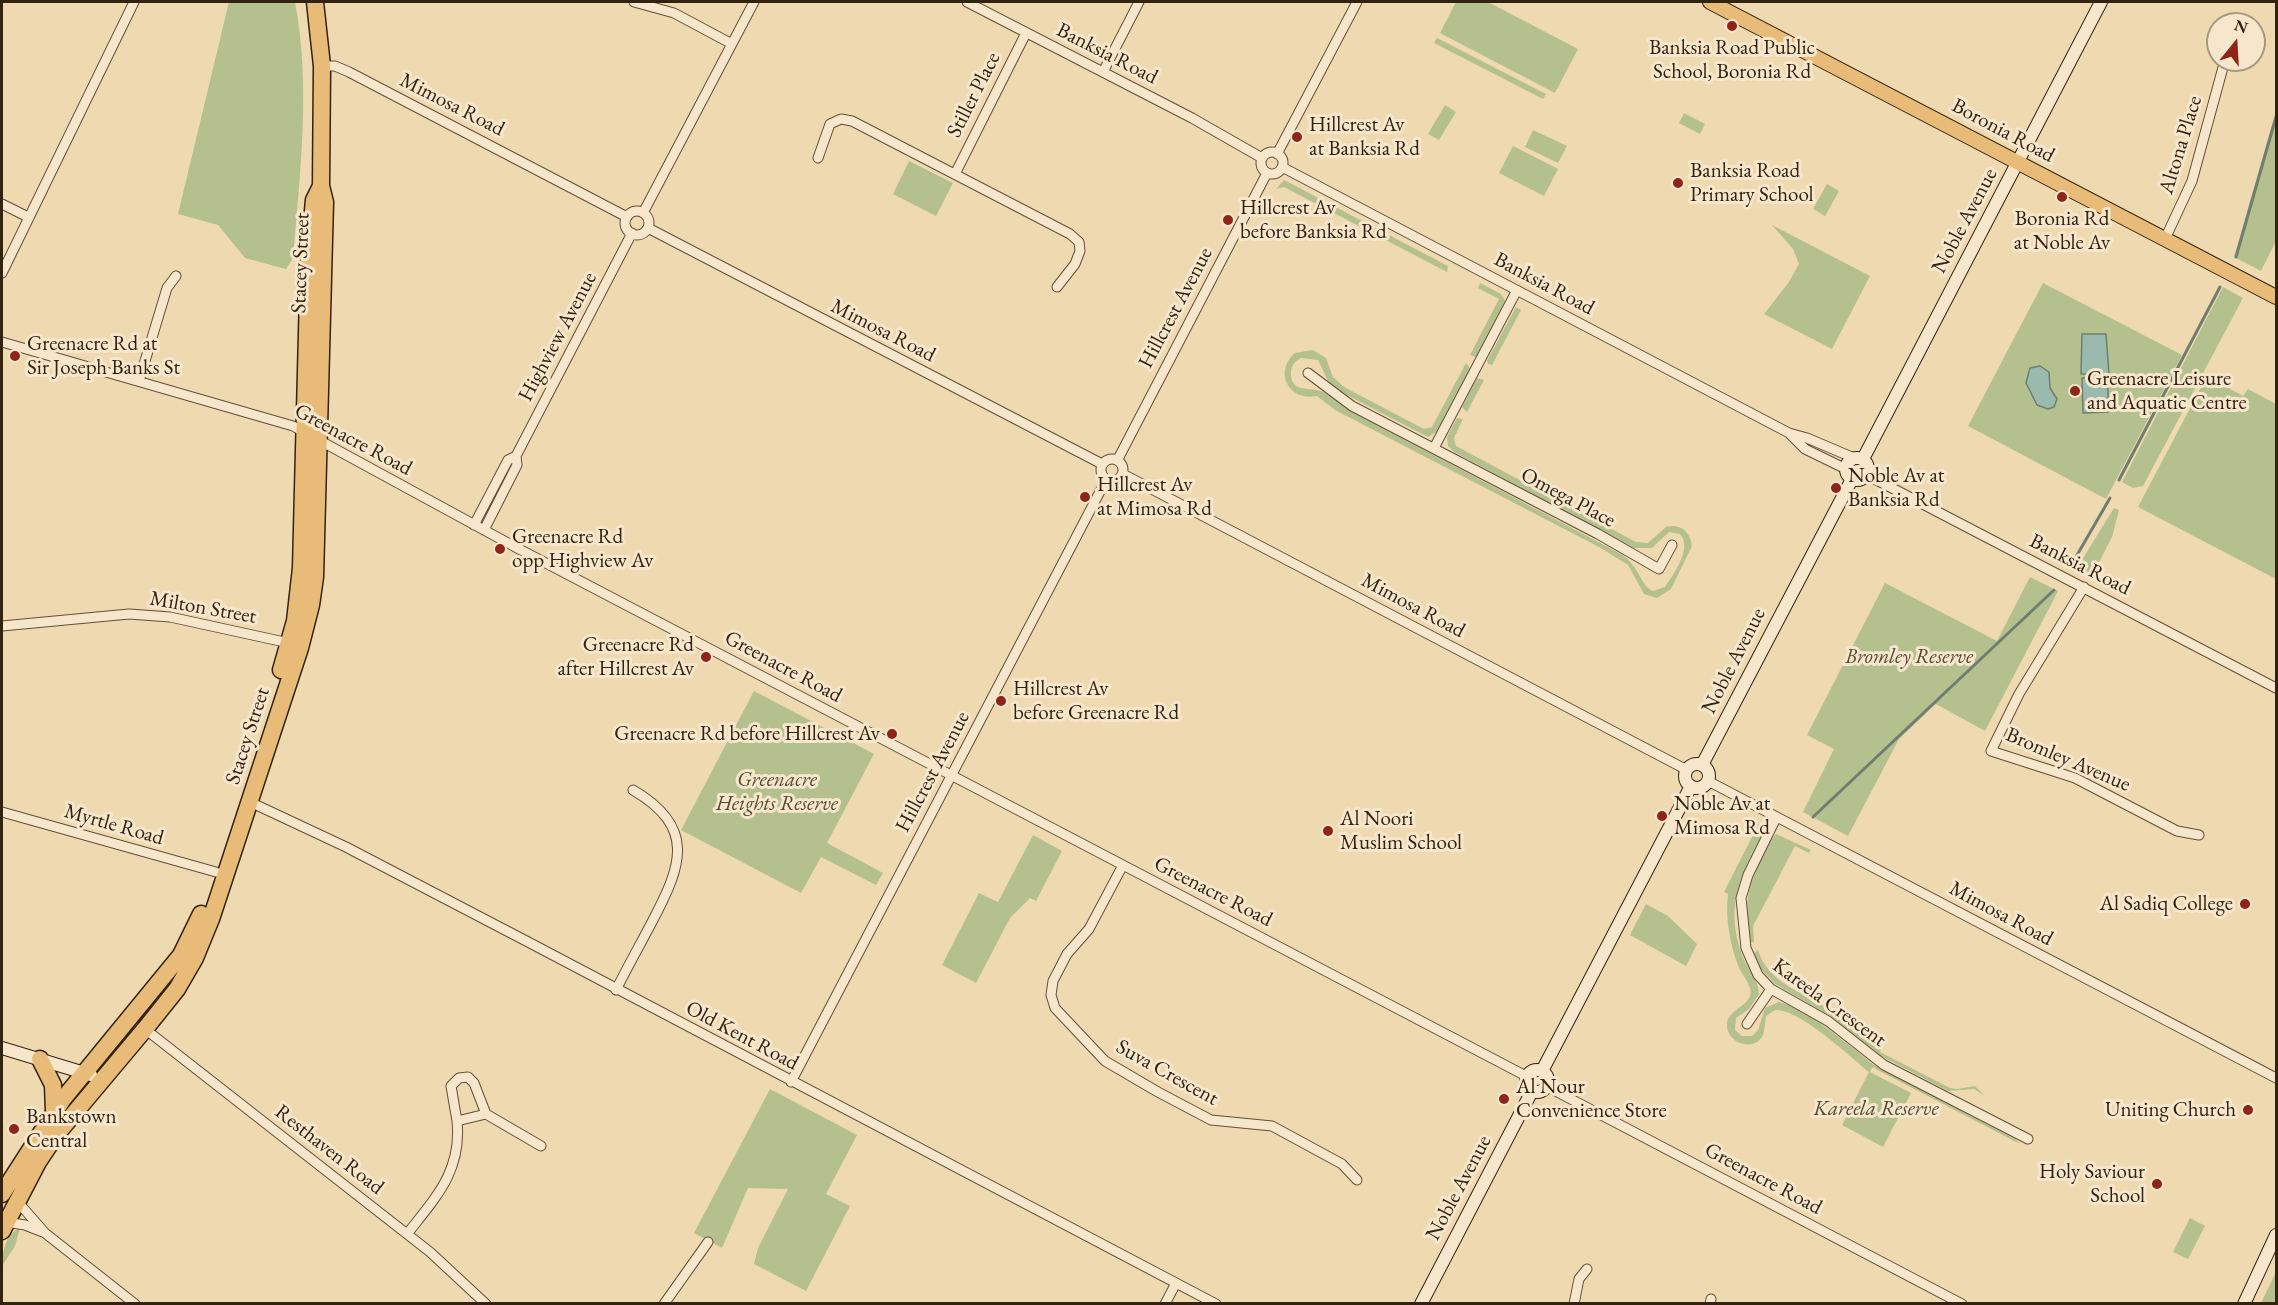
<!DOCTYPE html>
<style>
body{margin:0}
#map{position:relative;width:2278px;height:1305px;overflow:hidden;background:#efd9b1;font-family:"EB Garamond",serif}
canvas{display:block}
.frame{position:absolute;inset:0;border:3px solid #322310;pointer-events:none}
.north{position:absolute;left:2206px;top:12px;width:60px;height:60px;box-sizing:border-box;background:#f5e6cc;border:2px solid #a79881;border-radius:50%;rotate:18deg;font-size:16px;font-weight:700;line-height:24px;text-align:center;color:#322310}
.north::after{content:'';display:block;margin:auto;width:21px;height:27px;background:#8f2418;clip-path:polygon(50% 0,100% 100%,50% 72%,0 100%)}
</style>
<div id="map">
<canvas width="2278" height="1305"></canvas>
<div class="frame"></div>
<div class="north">N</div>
</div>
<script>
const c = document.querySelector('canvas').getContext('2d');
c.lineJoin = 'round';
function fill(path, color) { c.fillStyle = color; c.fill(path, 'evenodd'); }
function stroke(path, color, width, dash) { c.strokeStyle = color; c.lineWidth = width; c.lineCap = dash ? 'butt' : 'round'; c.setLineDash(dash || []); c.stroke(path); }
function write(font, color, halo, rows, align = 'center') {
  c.font = font + ' "EB Garamond",serif'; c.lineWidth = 6; c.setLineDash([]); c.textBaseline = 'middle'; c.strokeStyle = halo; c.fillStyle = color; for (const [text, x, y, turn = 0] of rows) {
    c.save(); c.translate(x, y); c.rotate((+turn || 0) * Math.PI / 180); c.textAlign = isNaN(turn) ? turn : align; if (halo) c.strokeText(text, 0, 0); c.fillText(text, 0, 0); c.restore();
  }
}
fill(new Path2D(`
 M229,2H295C311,87 300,172 293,258L286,269L245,258L218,225L178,214Z
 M1456,2H1488L1578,49L1555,93L1440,33Z
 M1437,38L1546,94L1543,99L1434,43Z
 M1445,105L1456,112L1439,140L1428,134Z
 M2276,111V241L2261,271L2234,257Z
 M1684,113L1705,124L1700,134L1679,123Z
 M1533,130L1567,146L1558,163L1525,147Z
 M1513,146L1558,169L1544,196L1499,173Z
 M909,161L953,183L936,216L893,194Z
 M1284,180L1448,266L1447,272L1284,187L1276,189Z
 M1827,184L1839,191L1825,216L1813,209Z
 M1772,225L1870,276L1832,349L1764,314L1789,282L1799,264L1793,249Z
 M1480,283L1501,294L1505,301L1476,357L1470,355L1499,299L1478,288Z
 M2043,283L2182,355L2106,499L1968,426Z
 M2223,287L2243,298L2143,486L2133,488L2122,482Z
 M1516,307L1521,310L1492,365L1488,364L1487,361Z
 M1313,350L1326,358L1333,377L1344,387L1424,429L1432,427L1466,363L1470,368L1438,431L1428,437L1339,391L1328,381L1318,360L1301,358C1295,361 1291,366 1291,373C1290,394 1311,386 1323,392C1334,398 1343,407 1354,413L1621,554C1640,566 1640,586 1653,591L1665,587C1673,575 1693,548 1680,534L1669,532L1652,548H1634L1454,452L1448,446L1447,437L1457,418L1463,419L1454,438L1456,446L1636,542L1648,543L1666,527C1680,523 1690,531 1692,546L1671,589L1657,598L1644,594L1628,565L1599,547L1335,410L1317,396C1289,402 1273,372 1295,353Z
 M2207,376L2243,396L2248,389L2276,404V579L2138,507Z
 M1477,378L1484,380L1467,412L1462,407Z
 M2114,508L2119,510L2112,537L2092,576L2077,568Z
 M2030,577L2058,591L1985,731L1936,704L1899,739L1848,836L1803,812L1834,749L1807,735L1885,583L1997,641Z
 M754,691L874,754L827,843L883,873L876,885L821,857L801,893L681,830Z
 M1754,821L1764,827V830C1741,875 1724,904 1742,955C1747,968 1759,981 1759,994L1749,1009L1736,1018L1735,1030L1742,1036H1752L1758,1030L1765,1008L1779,1002L1789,1005L1818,1021L1874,1065L2015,1139L2020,1144L1872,1067L1870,1072L1911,1093L1883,1147L1842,1125L1869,1072C1850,1056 1798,1008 1775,1010L1766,1016C1765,1022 1765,1029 1763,1035C1754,1053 1726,1043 1727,1024C1728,1007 1755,1006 1750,988C1748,981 1742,974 1739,968C1730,945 1725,918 1728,894L1724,892L1755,831Z
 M1776,834L1811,850L1809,853L1795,846L1753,926L1754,942H1751C1745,906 1745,891 1762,858C1766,850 1770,840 1776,834Z
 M1033,835L1062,851L1036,901L1030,898L1010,918L976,983L942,965L979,893L998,902Z
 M1646,904L1668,916L1697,944L1686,966L1630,935Z
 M1758,950C1769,985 1805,992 1832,1012C1849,1024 1865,1037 1881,1050L1880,1052L1950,1088L1957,1089L1975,1086L1985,1096L1974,1089L1948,1091L1879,1055L1830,1016L1775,984L1761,969L1754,953Z
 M770,1089L857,1135L826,1194L850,1206L806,1291L754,1264L758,1248L788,1189L748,1188L722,1248L694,1233Z
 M2190,1218L2205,1226L2188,1259L2173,1252Z
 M20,1228L15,1246L2,1266C2,1253 6,1233 20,1228Z
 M2276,1271V1303H2261L2275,1274Z`), '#b5c08f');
const water = new Path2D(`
 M2082,334H2106L2109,374H2081Z
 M2040,366L2049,372L2050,388L2057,399L2054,407L2048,409L2037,405L2026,383L2030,368Z
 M2108,377V412L2083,413L2082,378Z`);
fill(water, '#9abaae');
stroke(water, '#707e6f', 1.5);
stroke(new Path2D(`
 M2236,257L2276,117
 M2119,480L2220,287
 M2073,562L2110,498
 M1813,817L2054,590`), '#707e6f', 3);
const street = new Path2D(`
 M634,2L674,13L732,44
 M967,2L1192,118L1262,158
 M322,66H335L349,72L627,217
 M1103,72L1139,2
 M1261 163a11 11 0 1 1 22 0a11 11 0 1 1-22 0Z
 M1277,154L1357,2
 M818,158L830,124L841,119L852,121L1070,234L1079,242L1080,251L1075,264L1057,287
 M1282,167L1789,433L1807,438L1854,458
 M955,174L1026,33
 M2,204L28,217
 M625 223a12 12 0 1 1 24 0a12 12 0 1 1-24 0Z
 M643,213L754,2
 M648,228L1102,464
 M2165,239L2192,181L2225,60
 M2,273L134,2
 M2,342L293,426L519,549L1526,1076
 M1308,373L1352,406L1598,534L1659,569L1672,545
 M139,381L167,288L176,276
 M1790,434L1805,449L1846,469
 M1434,448L1517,290
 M1101 470a11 11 0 1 1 22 0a11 11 0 1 1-22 0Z
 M1118,459L1267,173
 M1123,474L1687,770
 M1867,475L2276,688
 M474,525L508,460L516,456L632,233
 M484,530L517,465L516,456
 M2084,587L2019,694L1991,751L2075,778L2177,831L2199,835
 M2,626L129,614L170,617L289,643
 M1708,781L2276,1078
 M250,802L346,847L532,944L1216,1304
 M2,812L216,872
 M1776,818L1748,875L1741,898L1746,948L1758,975L1771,989L1828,1021L1884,1065L2028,1139
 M1123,865L1089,929L1067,954L1053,981L1051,995L1055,1008L1105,1061L1158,1092L1211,1120L1272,1126L1342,1164L1357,1180
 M616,990C628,966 641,943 653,920C682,865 696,827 633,790
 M1747,1024L1771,989
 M145,1029L430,1252L486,1304
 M791,1082L1106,480
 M1546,1086L1962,1304
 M457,1121L451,1086L459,1078L468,1077L474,1083L486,1114
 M17,1201L45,1233L135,1304
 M6,1222L25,1225L43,1232
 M407,1234C436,1197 462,1171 457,1121L486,1114L541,1146
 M664,1304L708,1242
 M1165,1304L1176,1283
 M1574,1304L1579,1279L1587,1269
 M1710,1304L1711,1299`);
const secondary = new Path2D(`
 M1846 469a11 11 0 1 1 22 0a11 11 0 1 1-22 0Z
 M1863,459L2101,2
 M1685 776a12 12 0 1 1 24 0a12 12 0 1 1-24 0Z
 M1702,765L1852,479
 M2,1048L91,1075
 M1526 1081a11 11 0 1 1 22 0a11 11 0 1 1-22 0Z
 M1542,1071L1691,786
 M1421,1304L1532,1091
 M2244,1304L2276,1235`);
const primary = new Path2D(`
 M1710,2L2276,297`);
const highway = new Path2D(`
 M281,670L295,621L301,568L309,254L314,200L321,186
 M40,1059L53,1085L54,1112
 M2,1194L63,1099L181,955L201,914
 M2,1231L38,1162L56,1135L145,1029L177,989L195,958L211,919L300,648L311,605L315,577L325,202L321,186L322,66L315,2`);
stroke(street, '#615038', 11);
stroke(secondary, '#322310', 14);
stroke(primary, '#322310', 16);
stroke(highway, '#322310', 19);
stroke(street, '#f5e6cc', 9);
stroke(secondary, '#f5e6cc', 12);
stroke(primary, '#e8bc78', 14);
stroke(highway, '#e8bc78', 16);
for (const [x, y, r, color] of [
 [1732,26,6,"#8f2418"],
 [1297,137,6,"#8f2418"],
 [1678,183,6,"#8f2418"],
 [2062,197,6,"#8f2418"],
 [1228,220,6,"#8f2418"],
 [15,356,6,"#8f2418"],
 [2075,391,6,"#8f2418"],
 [1836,488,6,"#8f2418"],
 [1085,497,6,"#8f2418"],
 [500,549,6,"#8f2418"],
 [706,657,6,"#8f2418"],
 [1001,701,6,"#8f2418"],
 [892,734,6,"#8f2418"],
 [1662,816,6,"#8f2418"],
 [1328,831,6,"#8f2418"],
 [2245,904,6,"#8f2418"],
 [1504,1099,6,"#8f2418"],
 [2248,1110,6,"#8f2418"],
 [14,1129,6,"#8f2418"],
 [2157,1184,6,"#8f2418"]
]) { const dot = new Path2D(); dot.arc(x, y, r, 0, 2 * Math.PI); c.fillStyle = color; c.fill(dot); stroke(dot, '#f5e6cc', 2); }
write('21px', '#322310', '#f5e6cc', [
 ["Banksia Road Public",1732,48,"center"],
 ["School, Boronia Rd",1732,72,"center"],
 ["Hillcrest Av",1309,125],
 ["at Banksia Rd",1309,149],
 ["Banksia Road",1690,171],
 ["Primary School",1690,195],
 ["Hillcrest Av",1240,208],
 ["before Banksia Rd",1240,232],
 ["Boronia Rd",2062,219,"center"],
 ["at Noble Av",2062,243,"center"],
 ["Greenacre Rd at",27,344],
 ["Sir Joseph Banks St",27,368],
 ["Greenacre Leisure",2087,379],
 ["and Aquatic Centre",2087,403],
 ["Noble Av at",1848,476],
 ["Banksia Rd",1848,500],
 ["Hillcrest Av",1097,485],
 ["at Mimosa Rd",1097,509],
 ["Greenacre Rd",512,537],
 ["opp Highview Av",512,561],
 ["Greenacre Rd",694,645,"right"],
 ["after Hillcrest Av",694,669,"right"],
 ["Hillcrest Av",1013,689],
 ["before Greenacre Rd",1013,713],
 ["Greenacre Rd before Hillcrest Av",880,734,"right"],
 ["Noble Av at",1674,804],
 ["Mimosa Rd",1674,828],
 ["Al Noori",1340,819],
 ["Muslim School",1340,843],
 ["Al Sadiq College",2233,904,"right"],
 ["Al Nour",1516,1087],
 ["Convenience Store",1516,1111],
 ["Uniting Church",2236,1110,"right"],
 ["Bankstown",26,1117],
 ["Central",26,1141],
 ["Holy Saviour",2145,1172,"right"],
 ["School",2145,1196,"right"]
], 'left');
write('21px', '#322310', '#f5e6cc', [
 ["Banksia Road",1107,54,27],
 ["Stiller Place",974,95,-63],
 ["Mimosa Road",452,105,27],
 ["Boronia Road",2003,131,28],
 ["Altona Place",2181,145,-73],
 ["Noble Avenue",1965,221,-62],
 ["Stacey Street",301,263,-88],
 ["Banksia Road",1544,284,28],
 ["Hillcrest Avenue",1176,308,-62],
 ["Mimosa Road",883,331,27],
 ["Highview Avenue",558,337,-62],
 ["Greenacre Road",353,440,28],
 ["Omega Place",1568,498,28],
 ["Banksia Road",2080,565,27],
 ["Mimosa Road",1413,606,28],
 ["Milton Street",203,608,10],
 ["Noble Avenue",1734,661,-63],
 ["Greenacre Road",783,667,28],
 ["Stacey Street",248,736,-72],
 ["Bromley Avenue",2068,760,23],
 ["Hillcrest Avenue",933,772,-62],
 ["Myrtle Road",114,825,16],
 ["Greenacre Road",1213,892,27],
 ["Mimosa Road",2001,914,28],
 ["Kareela Crescent",1829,1003,36],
 ["Old Kent Road",742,1036,28],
 ["Suva Crescent",1167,1073,29],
 ["Resthaven Road",329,1150,38],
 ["Greenacre Road",1763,1179,28],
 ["Noble Avenue",1459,1188,-62]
]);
write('italic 21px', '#534a30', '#f5e6cc', [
 ["Bromley Reserve",1909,657],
 ["Greenacre",777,780],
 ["Heights Reserve",777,804],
 ["Kareela Reserve",1876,1109]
]);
</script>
